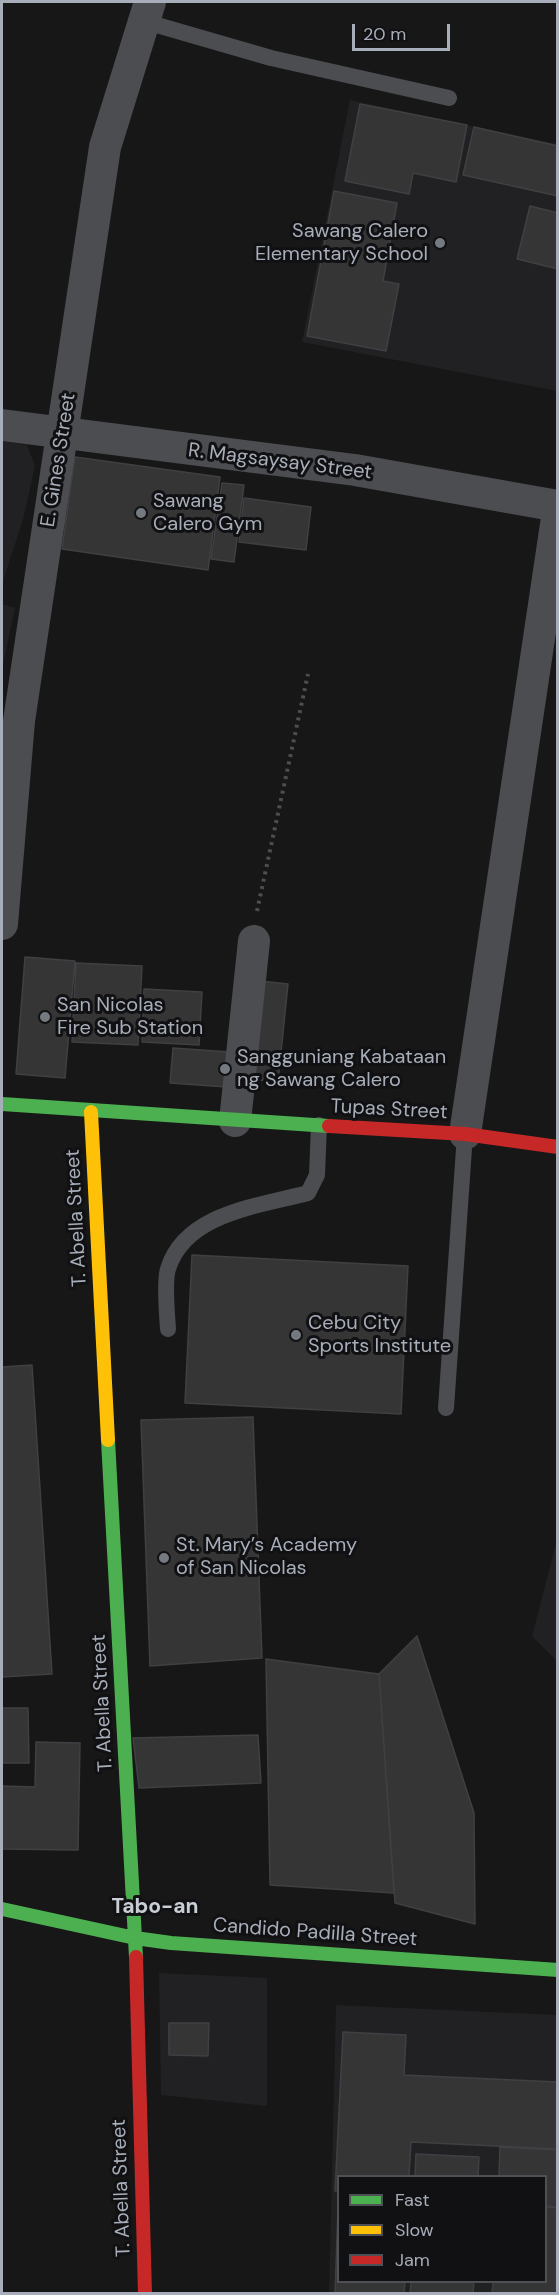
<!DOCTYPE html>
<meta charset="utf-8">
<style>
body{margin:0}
#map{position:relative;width:559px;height:2295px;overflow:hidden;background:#171717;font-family:"DM Sans",sans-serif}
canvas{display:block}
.frame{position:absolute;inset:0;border:3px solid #a7aeb9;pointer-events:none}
.legend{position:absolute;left:337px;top:2175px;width:210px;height:108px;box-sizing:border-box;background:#111113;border:2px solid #4d5055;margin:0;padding:8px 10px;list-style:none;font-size:18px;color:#a7aeb9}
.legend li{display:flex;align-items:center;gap:12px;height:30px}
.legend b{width:30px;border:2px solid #4d5055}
.scale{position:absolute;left:352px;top:24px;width:98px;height:27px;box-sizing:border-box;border:3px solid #a7aeb9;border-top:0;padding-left:8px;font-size:18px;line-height:21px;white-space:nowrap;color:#a7aeb9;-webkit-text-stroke:4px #111113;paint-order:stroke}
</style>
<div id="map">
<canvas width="559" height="2295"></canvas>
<div class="frame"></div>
<ul class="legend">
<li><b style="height:8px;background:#4caf50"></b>Fast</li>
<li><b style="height:8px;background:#ffc107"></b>Slow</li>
<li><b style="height:8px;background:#c62828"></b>Jam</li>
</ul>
<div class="scale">20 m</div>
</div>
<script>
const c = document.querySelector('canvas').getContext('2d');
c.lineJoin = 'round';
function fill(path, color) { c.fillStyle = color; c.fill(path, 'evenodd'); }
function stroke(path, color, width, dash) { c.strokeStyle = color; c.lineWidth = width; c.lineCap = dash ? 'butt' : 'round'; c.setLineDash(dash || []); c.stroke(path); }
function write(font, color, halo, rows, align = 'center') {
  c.font = font + ' "DM Sans",sans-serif'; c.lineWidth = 6; c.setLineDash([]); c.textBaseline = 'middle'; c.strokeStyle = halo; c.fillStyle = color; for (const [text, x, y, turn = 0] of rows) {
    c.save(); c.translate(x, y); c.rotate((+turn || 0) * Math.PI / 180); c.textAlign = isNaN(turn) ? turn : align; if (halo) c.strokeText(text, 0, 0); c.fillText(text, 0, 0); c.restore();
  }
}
fill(new Path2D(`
 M350,100L557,144V391L302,342Z
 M2,441L27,445L35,466L23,520L2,584Z
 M2,604L15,608L2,670Z
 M557,1540L558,1661H557L532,1636Z
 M159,1973L267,1978V2106L161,2095Z
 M336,2005L557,2015V2293L329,2294ZM338,2176H546V2282H338Z`), '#212123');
const building = new Path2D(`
 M360,104L467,125L456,182L413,173L409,194L345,181Z
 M474,127L558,146V196L463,175Z
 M334,191L397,203L383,281L399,284L386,351L307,336Z
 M530,206L558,213V269L517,259Z
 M75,457L220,477L208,570L62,549Z
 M222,483L244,485L234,562L211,559Z
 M244,498L311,507L306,550L239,542Z
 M25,957L75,961L65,1078L16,1074Z
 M76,963L142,966L138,1045L72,1042Z
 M260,981L288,984L278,1082L250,1079Z
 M144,989L202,992L199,1045L142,1042Z
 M173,1048L230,1052L227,1087L170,1083Z
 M192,1255L408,1266L401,1414L185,1403Z
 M32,1365L52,1674L2,1677V1367Z
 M253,1417L262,1658L150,1666L141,1420Z
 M417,1636L474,1813L475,1924L395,1903L379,1674Z
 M266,1659L379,1674L394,1893L270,1885Z
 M2,1708H28L29,1763H2Z
 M258,1735L261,1783L139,1788L133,1738Z
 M36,1742L80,1743L78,1850L2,1849V1786L35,1787Z
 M169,2023H209L208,2056L169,2055Z
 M343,2032L406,2035L404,2075L558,2082V2149L411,2142L409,2176H338V2191H335Z
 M500,2147L558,2150V2207L546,2206V2176H499Z
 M416,2154L479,2157L478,2176H415Z
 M546,2207L558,2208V2294H492L493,2282H546Z
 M338,2209V2282H405L404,2294H335Z
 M411,2282H474L473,2294H410Z`);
fill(building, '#353536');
stroke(building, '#3f4043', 1.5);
stroke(new Path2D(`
 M257,911L308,674`), '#4d4e52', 4, [3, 4.5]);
stroke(new Path2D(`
 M143,21L271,58L449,98
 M168,1329C167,1314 164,1281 168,1269C185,1213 259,1206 308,1193L317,1175L319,1125
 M446,1408L465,1134`), '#4b4d50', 16);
stroke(new Path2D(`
 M2,425L355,470L558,506
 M2,924L19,721L105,147L150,2
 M235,1121L254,941
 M465,1134L558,511`), '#4b4d50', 32);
stroke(new Path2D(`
 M2,1104L329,1126
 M108,1440L136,1957
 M2,1909L135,1938L171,1943L558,1970`), '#4caf50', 14);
stroke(new Path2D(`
 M91,1112L108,1440`), '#ffc107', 14);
stroke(new Path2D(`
 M329,1126L465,1134L558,1147
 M136,1957L145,2294`), '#c62828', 14);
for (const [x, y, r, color] of [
 [440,243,6,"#757980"],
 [141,513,6,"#757980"],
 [45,1017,6,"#757980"],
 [225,1069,6,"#757980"],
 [296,1335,6,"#757980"],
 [164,1558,6,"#757980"]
]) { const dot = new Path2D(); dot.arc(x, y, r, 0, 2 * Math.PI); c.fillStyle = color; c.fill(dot); stroke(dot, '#111113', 2); }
write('20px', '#a7aeb9', '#111113', [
 ["Sawang Calero",428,232,"right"],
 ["Elementary School",428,255,"right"],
 ["Sawang",153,502],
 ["Calero Gym",153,525],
 ["San Nicolas",57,1006],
 ["Fire Sub Station",57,1029],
 ["Sangguniang Kabataan",237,1058],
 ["ng Sawang Calero",237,1081],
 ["Cebu City",308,1324],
 ["Sports Institute",308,1347],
 ["St. Mary’s Academy",176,1546],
 ["of San Nicolas",176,1569]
], 'left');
write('20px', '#a7aeb9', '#111113', [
 ["E. Gines Street",59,460,-81],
 ["R. Magsaysay Street",280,462,7],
 ["Tupas Street",389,1110,3],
 ["T. Abella Street",77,1218,-93],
 ["T. Abella Street",103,1703,-93],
 ["Candido Padilla Street",315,1933,4],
 ["T. Abella Street",122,2188,-92]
]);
write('bold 21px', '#c9cdd5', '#111113', [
 ["Tabo-an",155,1907]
]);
</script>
